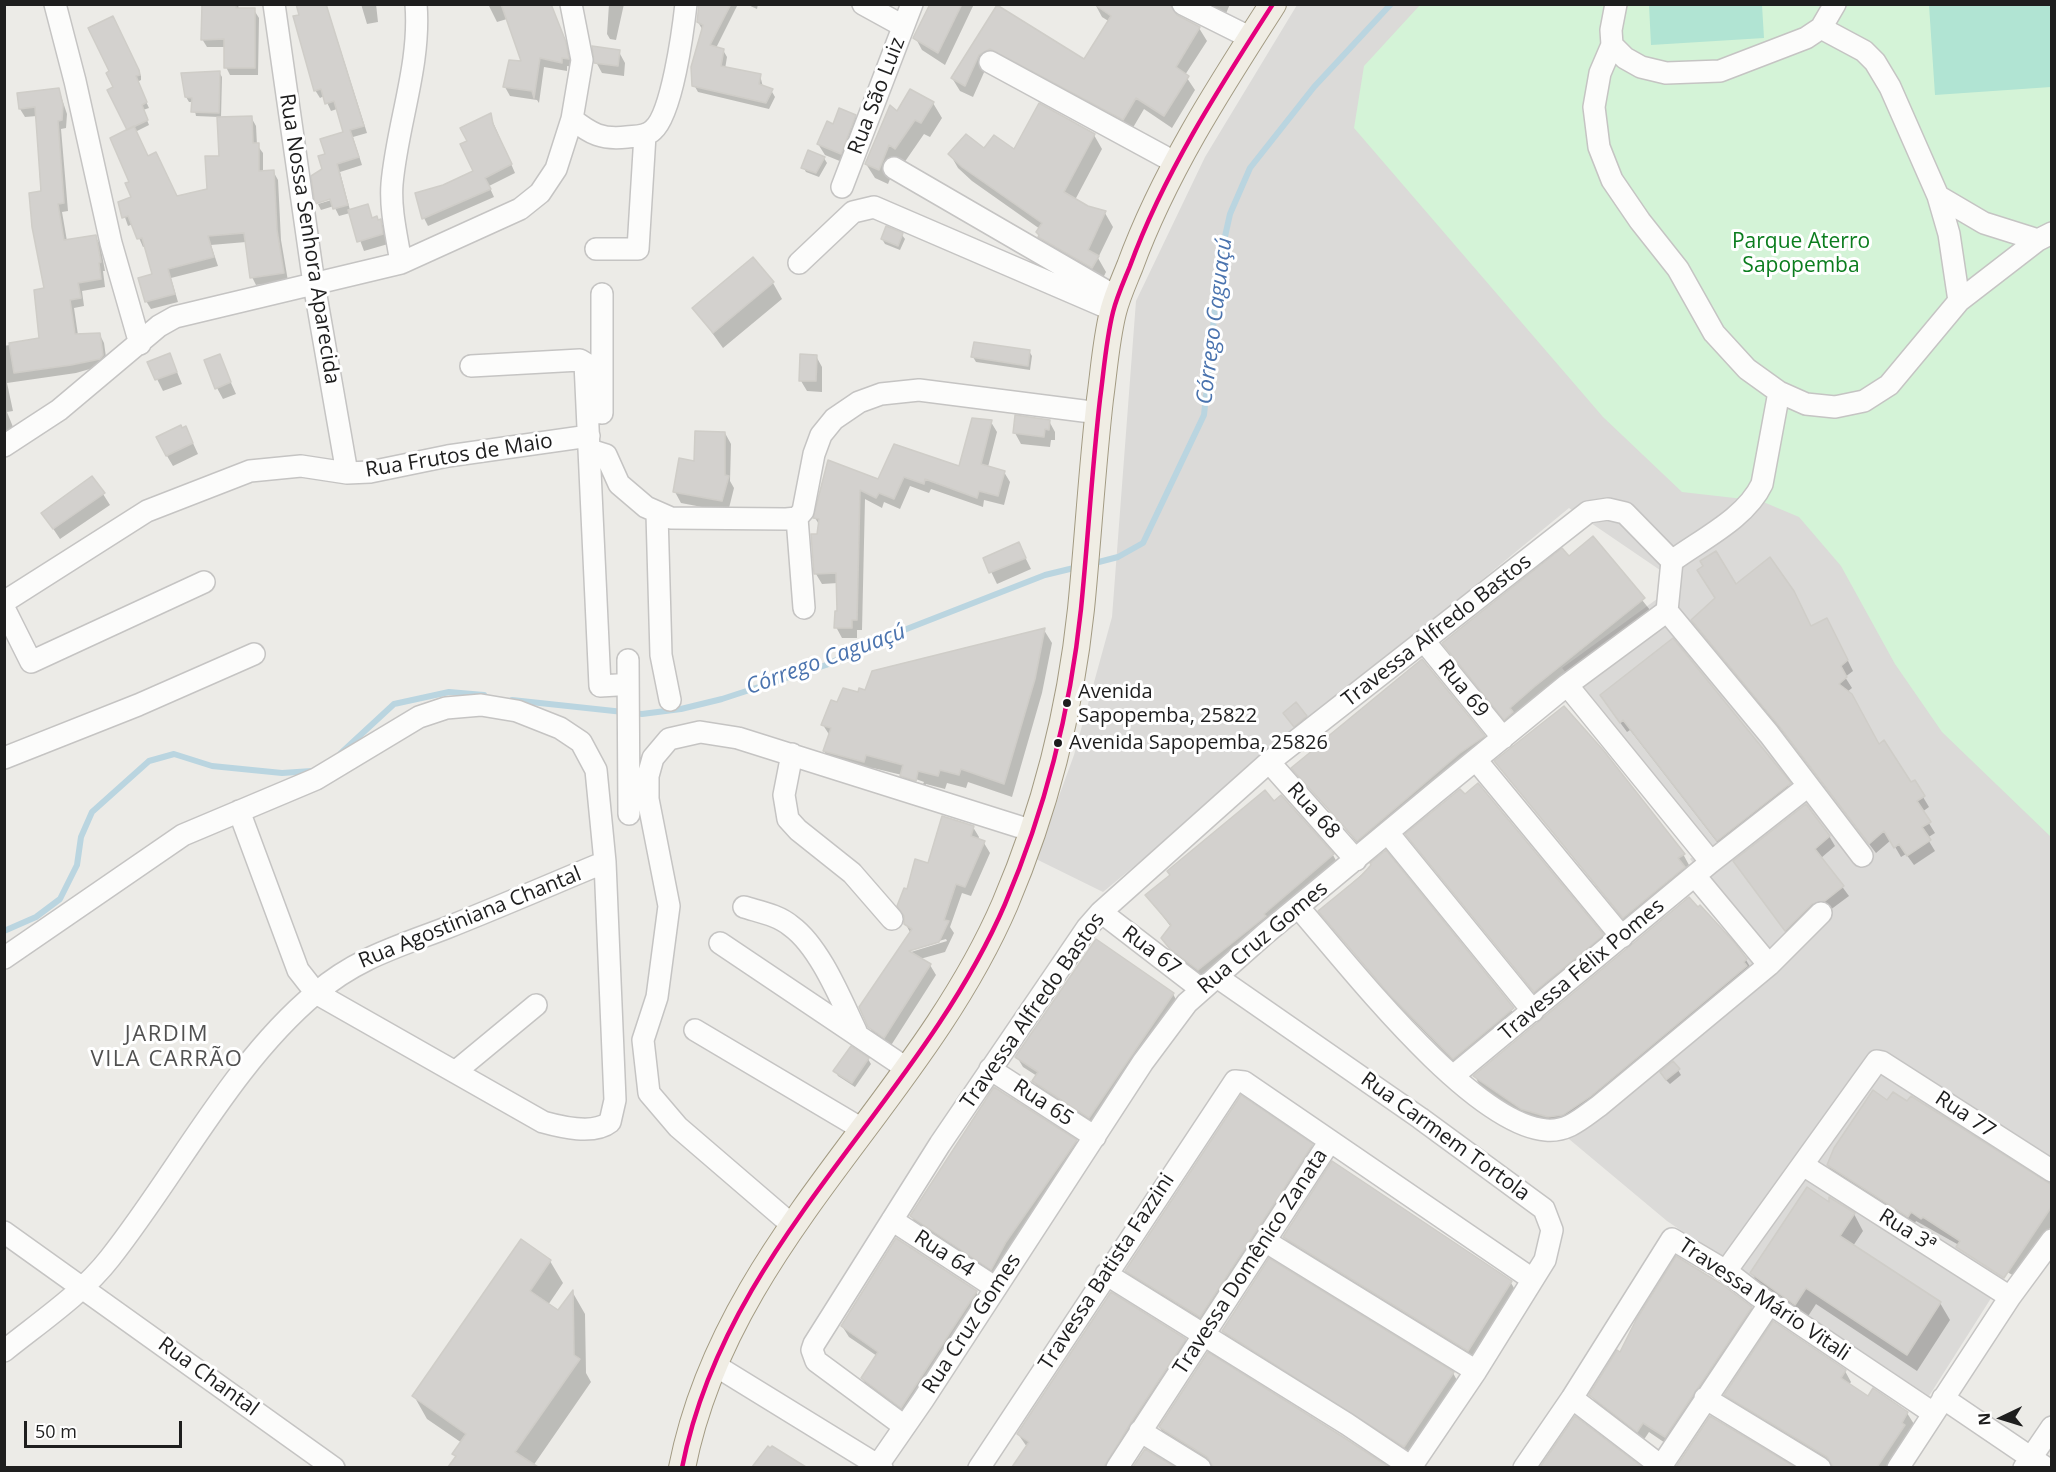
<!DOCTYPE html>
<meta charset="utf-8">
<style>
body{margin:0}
#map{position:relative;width:2056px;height:1472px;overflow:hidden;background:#ecebe7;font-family:"Open Sans",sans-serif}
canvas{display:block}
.frame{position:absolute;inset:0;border:6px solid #1e1e1e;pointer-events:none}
.north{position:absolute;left:1972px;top:1388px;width:60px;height:60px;-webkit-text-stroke:4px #fff;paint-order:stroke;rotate:266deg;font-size:16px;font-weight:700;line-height:24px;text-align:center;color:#1e1e1e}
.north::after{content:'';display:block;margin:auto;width:21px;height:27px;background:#1e1e1e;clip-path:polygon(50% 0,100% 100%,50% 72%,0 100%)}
.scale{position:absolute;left:24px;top:1421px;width:158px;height:27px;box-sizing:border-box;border:3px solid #1e1e1e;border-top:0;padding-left:8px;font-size:18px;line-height:21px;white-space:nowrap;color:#1e1e1e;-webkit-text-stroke:4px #fff;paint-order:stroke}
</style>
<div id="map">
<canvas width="2056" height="1472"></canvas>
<div class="frame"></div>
<div class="north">N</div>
<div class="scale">50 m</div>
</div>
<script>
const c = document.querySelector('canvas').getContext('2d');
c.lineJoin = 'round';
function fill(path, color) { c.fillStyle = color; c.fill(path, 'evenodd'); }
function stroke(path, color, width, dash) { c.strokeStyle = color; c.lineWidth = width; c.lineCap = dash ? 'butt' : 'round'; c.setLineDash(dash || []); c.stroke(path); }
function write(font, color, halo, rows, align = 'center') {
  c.font = font + ' "Open Sans",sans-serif'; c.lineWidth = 6; c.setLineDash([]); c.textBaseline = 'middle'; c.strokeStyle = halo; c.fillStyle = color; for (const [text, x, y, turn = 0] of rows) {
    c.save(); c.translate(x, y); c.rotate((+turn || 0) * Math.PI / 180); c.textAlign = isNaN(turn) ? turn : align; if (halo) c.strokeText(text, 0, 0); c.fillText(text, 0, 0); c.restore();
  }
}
fill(new Path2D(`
 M1297,5H2051V1209L2045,1213L1929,1396L1667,1221L1545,1119L1761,947L1690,859L1706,845L1562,668L1679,583L1569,508L1103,892L1036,859L1074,755L1112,617L1136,301L1205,157Z`), '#dbdad8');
fill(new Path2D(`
 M1420,5H2051V837L1942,732L1895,664L1841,566L1799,517L1761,501L1682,492L1603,417L1354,128L1364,66Z`), '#d4f3d7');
fill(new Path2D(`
 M1649,5H1762L1764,38L1651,45Z
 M1929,5H2051V87L1935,95Z`), '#b1e4d3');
fill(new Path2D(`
 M203,4H238L239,10H254L259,18L258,75H230L226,67L225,47H207L202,39Z
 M326,4L367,133L353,137L362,165L340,172L350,210L367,205L373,219L380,221L386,230L388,244L364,251L350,213L339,216L334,206L321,210L318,204L338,198L337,195L317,203L327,154L345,133L337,109L331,111L324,96L320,98L315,90Z
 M361,4H376L378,22L367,24Z
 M488,4H543L556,21L570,53L573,67L567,66V71L544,67L539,103L537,100L510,96L505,87L523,63L507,19L497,22Z
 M609,4H624L616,40L610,39L607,34Z
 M699,4H738L716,48L723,50L727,57L725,69L760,75L763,87L771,90L775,97L769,109L698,92L694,85L702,29L698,22Z
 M746,4H758L757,9Z
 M942,4H974L945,65L922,50L915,37Z
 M1095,4L1199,28L1207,41L1185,75L1195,90L1172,128L1144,109L1131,131L986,68L973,97L960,91L952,78L998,6L1084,61L1110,22L1102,17Z
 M1201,4H1230L1225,16Z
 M115,23L141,76V80L137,82L149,108L143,110L149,125L135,132L148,158L177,198L209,191L220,157L219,117L196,116L193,102H189L186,97L219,72L222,77L221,118L251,117L256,126L257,145L263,153V172L273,171L278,180L281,240L288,281L256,285L252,277L246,242L211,245L218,266L171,278L178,302L151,309L146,301L154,275L146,246L143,247L133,224L128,226L120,203L133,198L129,130L111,72Z
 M619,52L625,63L624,76L602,73L596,62Z
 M59,90L67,114L66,128L61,129L68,211L62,212L67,241L95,236L100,244L105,271H103L105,287L82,291L84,306L74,308L78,335H100L104,343L107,364L76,373L7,383L13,411L7,412L13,427L9,429L11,435L4,438V346L41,339L45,289L37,116L25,117L20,109Z
 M911,91L933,103L942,118L930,137L924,134L904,163L898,159L888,184L875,178L866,164Z
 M490,115L515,173L489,186L494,197L428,226L424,218L443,186L475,171Z
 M855,116L861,127L847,164L825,155L818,144Z
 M1094,135L1102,149L1075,200L1088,208L1105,213L1113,227L1098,258L1106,272L1101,282L1048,251L1040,237V229L972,181L958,168L950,154L1014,151Z
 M824,158L827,163L819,177L806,172L803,167Z
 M902,235L905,239L900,250L885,244L882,239Z
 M773,283L782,299L723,348L694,308Z
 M1029,351L1032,356L1030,370L976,362L973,357Z
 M170,355L182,384L163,391L149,363Z
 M219,356L236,394L223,399L217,388Z
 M816,356L822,367V392L807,391L801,381Z
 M1049,421L1055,432V440H1051L1050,447L1021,444L1015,433Z
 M991,422L997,432L988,467L1004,472L1010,482L1004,505L984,500L983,507L931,489L929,493L910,486L900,509L884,502L882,508L865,499L862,630H857V638H842L836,627L839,613L838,583L822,584L816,574L820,526L815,518L829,462L878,481L960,468Z
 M186,428L198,454L173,466L167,456Z
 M725,433L731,444L730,481L734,488L728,512L681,503L675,492L696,462Z
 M103,494L110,505L60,539L50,524Z
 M1593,538L1650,610L1516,719L1511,729L1444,643L1568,558Z
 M1024,555L1031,569L997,584L985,559Z
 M1736,587L1811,628L1832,629L1853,671L1845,677L1852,688L1847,692L1879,746L1910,784L1914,782L1929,807L1922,812L1935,833L1927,838L1935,851L1914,865L1906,854L1901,857L1891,840L1876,853L1786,736L1699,630L1693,620Z
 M1044,630L1052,643L1042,693L1012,797L968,782L966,788L947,783L945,789L926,784L923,794L910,789L902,775L873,768L871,775L832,765L824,751L830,736L823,725L838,704L859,694ZM910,777L924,782L923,784L910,780Z
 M1672,640L1795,795L1724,851L1630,730L1627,732L1608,706Z
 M1306,717L1309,721L1297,730L1288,719Z
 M1484,737L1489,746L1363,850L1293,768L1326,741Z
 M1496,762L1683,854L1689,865L1684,869L1689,878L1630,928Z
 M1274,803L1333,855L1339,866L1205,980L1178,960L1169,949L1163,938L1171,927L1147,896Z
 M973,827L979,837L978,840L984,843L990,853L971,896L962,893L950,927L954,933L945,952L920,959L930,965L936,975L890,1047L875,1037L869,1026L911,934L905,923L908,891L929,865ZM946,939L947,941L911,952V949Z
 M1407,834L1602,935L1608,946L1541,1002Z
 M1829,836L1835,846L1821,858L1849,896L1791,939L1735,862Z
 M1386,853L1519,1020L1460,1069L1396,1003L1320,911Z
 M1746,960L1752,970L1569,1124L1528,1119L1480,1086L1475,1076Z
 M1173,994L1179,1005L1095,1128L1040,1092L1034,1081L1037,1076L1023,1067L1017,1057Z
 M868,1059L871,1064L855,1087L838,1076L835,1071Z
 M1678,1070L1681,1075L1670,1084L1664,1078Z
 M1888,1102L2052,1187V1225L2016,1277L1916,1221L1914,1225L1834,1175L1828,1165Z
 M1076,1141L1082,1152L998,1280L918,1227L911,1216Z
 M1311,1145L1318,1156L1206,1327L1133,1282L1127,1271Z
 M1332,1163L1511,1283L1517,1293L1474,1361L1291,1248L1284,1237Z
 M1831,1205L1854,1214L1863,1231L1853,1246L1940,1303L1950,1320L1917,1371L1816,1304L1805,1321L1761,1290L1752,1273Z
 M521,1241L550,1261L563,1283L548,1305L558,1312L573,1293L585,1314L586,1373L591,1382L533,1466L536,1468H450L462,1443L427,1419L414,1396Z
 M976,1292L982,1303L907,1417L869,1389L862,1378L877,1356L849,1337L842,1326Z
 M1751,1308L1757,1318L1671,1447L1649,1432L1643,1441L1597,1405L1591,1395L1621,1354Z
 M1223,1331L1453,1373L1459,1384L1411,1457L1229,1341Z
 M1185,1340L1191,1351L1115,1468H1013L1027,1447L1018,1434Z
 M1208,1354L1386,1468H1214L1167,1439L1160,1428Z
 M1845,1371L1851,1382L1849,1385L1869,1398L1907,1413L1914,1424L1908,1433L1910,1436L1889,1468H1834L1732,1405L1726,1395Z
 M1575,1418L1639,1468H1542Z
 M1710,1418L1792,1468H1677Z
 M768,1448L770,1450L773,1448L803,1468H754Z
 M1145,1451L1172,1468H1133Z`), '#0003');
stroke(new Path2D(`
 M1091,564L1118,557L1143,543L1204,415L1220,259L1230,214L1250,168L1314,87L1391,4
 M512,700L642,714L681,709L722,699L826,665L881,639L1045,575L1078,567
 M341,753L394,704L449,692L484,695
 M4,931L36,917L60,899L77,865L81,837L92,812L149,761L174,754L212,766L282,773L312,771`), '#bad5e0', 6);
const building = new Path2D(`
 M202,4H236V8H255V68H224V39L201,40Z
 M296,4H326L364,126L350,130L359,157L337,164L348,205L333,209L330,199L315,204L311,176L322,169L318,156L325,154L320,139L343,132L334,101L325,104L321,89L314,91L293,16L299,15Z
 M501,4H551L566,42L569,59L562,58V63L540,58L534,98L532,91L503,87L509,60L521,61Z
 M699,4H731L710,45L724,49L721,66L761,74L759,84L773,89L766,103L692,86L691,67L703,25L697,22Z
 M930,4H962L938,53L913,38Z
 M1094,4H1170L1177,15L1200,27L1176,67L1189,76L1164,116L1136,98L1123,120L990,49L979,55L965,86L951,78L997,5L1084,59L1111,16Z
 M113,16L139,70L140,75L136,76L147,102L142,105L148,120L127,130L107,90L113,87L106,73L109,71L88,28Z
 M592,46L620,50L618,66L594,63Z
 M220,71L219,113L191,112L192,98L185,97L181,73Z
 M59,88L63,105L62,120L58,121L64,203L58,204L64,240L96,235L101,262L99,263L101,279L78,283L81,298L70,300L75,334L100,333L103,355L100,359L71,365L14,373L9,343L39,338L34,290L44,288L32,227L29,193L41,191L35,107L19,109L17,93Z
 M910,89L934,102L921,123L915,120L895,149L889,145L879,170L865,164L890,105L897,111Z
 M1039,103L1095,134L1064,192L1088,206L1106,211L1088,250L1099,256L1092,268L1038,237L1039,235L1036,232L1042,223L962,167L948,154L966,134L984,148L994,135L1014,149Z
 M839,108L856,115L841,154L817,144L827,121L833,124Z
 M491,113L493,124L512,164L485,178L491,189L422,219L415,193L443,185L473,171L460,144L467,141L460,128Z
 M252,116L253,143H259V171L274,170L277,230L284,273L250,278L244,233L208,236L214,257L168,269L175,294L145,302L138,278L152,274L142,238L137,239L128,216L122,218L118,202L131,197L125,183L129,182L110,138L134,126L148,156L156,152L177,196L207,189L205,156H219L217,117Z
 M808,150L825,157L816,173L801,168Z
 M368,204L372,218L377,216L378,220L381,219L383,234L357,242L348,210Z
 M886,226L903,233L898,246L881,239Z
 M753,257L774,282L713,333L692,308Z
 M974,342L1030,350L1028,366L971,357Z
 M170,353L177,372L155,380L147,362Z
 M220,354L231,382L215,389L204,360Z
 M800,354L817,355L816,381H799Z
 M1015,415L1050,420L1049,430L1045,429L1044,437L1013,433Z
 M972,418L992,420L981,464L1005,471L998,496L979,491L977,498L925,479L924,484L904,477L894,499L879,493L876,498L860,490L857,620H852V628H834L835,611H837L836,573L814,574L811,534H817L819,519L813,518L828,460L878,479L894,444L959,466Z
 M181,425L182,428L186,426L193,443L166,456L156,437Z
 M695,431L725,432V475L729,476L722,501L673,492L679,458L694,461Z
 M92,476L105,493L53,529L41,513Z
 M1593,536L1645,598L1534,687L1510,708L1513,712L1504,720L1442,643L1562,548L1569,556Z
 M1019,542L1026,558L989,573L983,558Z
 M1716,551L1736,584L1770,557L1794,591L1811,626L1827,618L1848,660L1841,666L1847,677L1839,684L1852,694L1879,744L1884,740L1911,782L1915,780L1925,796L1917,801L1931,822L1922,827L1931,840L1907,856L1899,844L1894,848L1884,831L1869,844L1779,726L1691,620L1715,598L1697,570L1703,566L1700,561Z
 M1045,628L1035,679L1004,784L961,769L959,775L940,770L938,776L918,771L916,781L900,776L903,765L866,755L864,762L823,751L831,728L821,725L831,700L837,702L843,688L858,692L859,688L865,690L872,671Z
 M1673,638L1791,783L1717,841L1623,720L1620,723L1600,695Z
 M1422,659L1485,736L1460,753L1357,841L1291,768L1313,750L1310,746L1323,736L1326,738Z
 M1296,702L1307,716L1294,727L1283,713Z
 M1564,706L1604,751L1685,854L1678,858L1685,867L1623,918L1494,761Z
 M1478,783L1604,935L1534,992L1405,834L1460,789L1465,794Z
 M1265,790L1274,801L1281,795L1334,854L1264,914L1266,916L1198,970L1170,949L1161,938L1171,925L1145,895L1170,875L1167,871Z
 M1806,804L1830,836L1815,849L1844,886L1825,901L1812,904L1785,931L1733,861Z
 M942,816L974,826L971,836L985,841L965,887L956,884L944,920L949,921L939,942L909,951L931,964L884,1038L868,1027L859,1007L912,929L904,924V916L897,906L904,888L907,889L915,859L928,863Z
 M1386,850L1514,1008L1453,1059L1388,993L1318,911L1361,876L1371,865L1370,863Z
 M1689,897L1698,907L1700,905L1734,942L1747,959L1744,962L1747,966L1591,1096L1563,1115L1548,1117L1521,1109L1473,1076Z
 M1096,939L1174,993L1089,1118L1032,1081L1038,1072L1015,1057Z
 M851,1046L869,1058L852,1083L833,1071Z
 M1673,1061L1680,1069L1666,1080L1660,1072Z
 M994,1087L1077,1140L1006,1242L991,1270L910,1216Z
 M1873,1090L1887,1100L1893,1092L1907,1101L1911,1096L2052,1185V1206L2004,1278L1956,1247L1960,1241L1923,1217L1921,1219L1911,1212L1908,1217L1827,1165L1834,1148Z
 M1241,1095L1313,1144L1200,1317L1125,1271Z
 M1332,1161L1512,1281L1468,1351L1283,1237Z
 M1807,1187L1829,1202V1197L1855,1213L1840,1236L1941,1302L1907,1355L1806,1288L1795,1305L1750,1273Z
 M896,1238L977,1291L901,1408L861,1378L878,1352L841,1326Z
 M521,1239L551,1260L530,1291L558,1310L573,1290L574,1355L580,1359L515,1452L538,1467H448L456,1456L452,1454L466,1434L412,1396Z
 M1676,1256L1723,1285L1752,1307L1665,1437L1643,1423L1637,1432L1589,1395L1617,1350L1620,1352L1636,1320Z
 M1269,1258L1454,1372L1404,1447L1222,1331Z
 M1111,1292L1186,1339L1130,1424L1104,1467H1012L1029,1442L1017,1434Z
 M1773,1321L1846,1370L1841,1378L1868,1396L1873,1388L1908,1412L1902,1423L1905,1425L1877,1467H1833L1827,1457L1724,1395Z
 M1208,1352L1340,1435L1389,1467H1213L1207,1457L1159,1427Z
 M1575,1416L1642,1467H1540Z
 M1710,1416L1795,1467H1676Z
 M768,1446L770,1448L772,1446L806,1467H752Z
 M1145,1449L1175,1467H1133Z`);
fill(building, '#d3d1ce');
stroke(building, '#cfcdc8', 1.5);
const minor = new Path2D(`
 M55,4L75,81L111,243L140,344
 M274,4L314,284L347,473
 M863,4L903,26
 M1183,4L1251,38
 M1616,4L1611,30L1612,45L1600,73L1594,107L1599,147L1612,180L1640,221L1678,269L1714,333L1747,369L1779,392L1806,404L1835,407L1864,401L1889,385L1959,301L2038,240L2052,233
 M1821,28L1864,51L1875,62L1890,87L1938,196L1949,234L1959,301
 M1612,45L1625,58L1641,67L1666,73L1720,71L1806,38L1821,28L1835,4
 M990,62L1176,163
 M572,119C591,134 602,140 627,137C636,136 646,137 653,130C672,114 683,31 686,4
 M894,168L1118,298
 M842,187L912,4
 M1938,196L1984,223L2038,240
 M596,249H638L645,135
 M401,263C397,237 390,210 392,184C397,125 421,65 416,4
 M799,263L853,212L874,207L1113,310
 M471,366L580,360L585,363L600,686L617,685
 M602,413V294
 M4,446L59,410L159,326L175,317L401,263L520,209L540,193L556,169L572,119L582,60L571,4
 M590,450L606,455L619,484L646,507L671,518L786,519L797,518L803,511L814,454L821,435L834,419L859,402L881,394L919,390L1099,413
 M657,514L661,655L670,700
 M797,518L804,608
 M1672,561C1702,539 1746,518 1762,484L1779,392
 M4,602L147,511L250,471L301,466L347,473L370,472L448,456L589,436
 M4,608L31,662L204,582
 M1667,611L1769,734L1862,856
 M1424,641L1503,738
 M628,660L629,814
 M1567,685L1711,862
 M792,754L784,795L788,819L798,830L852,873L892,919
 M4,758L138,705L254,654
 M1476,760L1622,937
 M1269,762L1356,860
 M1388,833L1533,1011
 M744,907C760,912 778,915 791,926C820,947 841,1000 856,1031
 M1298,907C1348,964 1471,1124 1546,1130C1568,1132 1582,1118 1599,1106L1769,965L1695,876
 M1101,912L1201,989
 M720,943L906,1068
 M4,958L183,835L316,779L419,717L446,708L481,705L517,711L560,728L581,742L596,770L605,862L615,1100L610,1122C594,1135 561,1127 543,1122L316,993L298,970L239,811
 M1769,965L1821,913
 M695,1030L862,1129
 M990,1069L1095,1137
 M455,1072L536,1005
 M1453,1076L1711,862L1808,786
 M1803,1165L2010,1297
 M892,1220L996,1288
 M792,1225L678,1127L649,1093L643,1040L657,997L669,906L648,799V776L653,758L669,739L700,732L738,738L1033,831
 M4,1232L334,1468
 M1265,1241L1476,1371
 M1726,1271L1877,1061L1882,1062L2052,1171
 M1106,1274L1347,1424L1411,1467L1476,1371L1545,1260L1552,1230L1544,1209L1420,1118L1217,977
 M4,1351C40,1322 82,1294 110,1258C178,1172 232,1063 316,993C357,958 397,947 446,928C499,907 552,884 605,862
 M713,1364L882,1468
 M1572,1398L1661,1466
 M1705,1398L1820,1468
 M1943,1398L2046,1468
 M1140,1431L1200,1468
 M878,1465L923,1400L1143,1062L1187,1003L1265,934L1435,793L1567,685L1667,611L1672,561L1625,513L1608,509L1588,512L1269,762L1101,912L1087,928L940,1144L814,1344L812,1350L816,1361L904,1426
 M979,1468L1235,1081L1244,1082L1532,1279
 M1117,1468L1330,1141
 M1524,1468L1572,1398L1672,1239L1726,1271L1757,1295L1933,1413
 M1660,1468L1770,1303
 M1898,1468L2010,1297L2052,1240
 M2024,1468L2052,1427`);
const major = new Path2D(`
 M682,1468C726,1243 918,1106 1005,904C1046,808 1070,713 1081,609C1088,539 1092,469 1100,399C1104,370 1106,340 1113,312C1117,296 1124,281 1130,266C1164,173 1219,88 1273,4`);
stroke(minor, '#c5c4c3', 24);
stroke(major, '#a39b83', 28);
stroke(minor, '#fcfcfb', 21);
stroke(major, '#f0ede4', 26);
stroke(new Path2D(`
 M682,1468C726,1243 918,1106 1005,904C1046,808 1070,713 1081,609C1088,539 1092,469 1100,399C1104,370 1106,340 1113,312C1117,296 1124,281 1130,266C1164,173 1219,88 1273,4`), '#e5007d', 4.5);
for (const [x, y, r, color] of [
 [1067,703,5,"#1e1e1e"],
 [1058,743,5,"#1e1e1e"]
]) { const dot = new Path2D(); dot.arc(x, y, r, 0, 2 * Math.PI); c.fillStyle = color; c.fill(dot); stroke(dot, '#fff', 2); }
write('20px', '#1e1e1e', '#fff', [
 ["Avenida",1078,692],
 ["Sapopemba, 25822",1078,716],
 ["Avenida Sapopemba, 25826",1069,743]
], 'left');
write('21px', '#1e1e1e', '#fff', [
 ["Rua São Luiz",877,96,-69],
 ["Rua Nossa Senhora Aparecida",309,239,81],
 ["Rua Frutos de Maio",459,456,-9],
 ["Travessa Alfredo Bastos",1437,631,-38],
 ["Rua 69",1463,689,51],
 ["Rua 68",1313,811,48],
 ["Rua Agostiniana Chantal",470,918,-22],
 ["Rua Cruz Gomes",1263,938,-40],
 ["Rua 67",1151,951,37],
 ["Travessa Félix Pomes",1582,970,-40],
 ["Travessa Alfredo Bastos",1033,1011,-55],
 ["Rua 65",1043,1103,33],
 ["Rua 77",1965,1115,33],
 ["Rua Carmem Tortola",1445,1137,36],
 ["Rua 3ª",1907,1231,32],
 ["Rua 64",944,1254,33],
 ["Travessa Domênico Zanata",1251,1262,-57],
 ["Travessa Batista Fazzini",1107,1272,-57],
 ["Travessa Mário Vitali",1764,1300,34],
 ["Rua Cruz Gomes",972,1324,-57],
 ["Rua Chantal",208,1377,36]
]);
write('21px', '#0b7d1e', '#fff', [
 ["Parque Aterro",1801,242],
 ["Sapopemba",1801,266]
]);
write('italic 22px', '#4a73ae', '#fff', [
 ["Córrego Caguaçú",1215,321,-83],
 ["Córrego Caguaçú",826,660,-20]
]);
c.letterSpacing = '1.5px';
write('22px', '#515151', '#fff', [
 ["JARDIM",167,1035],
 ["VILA CARRÃO",167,1060]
]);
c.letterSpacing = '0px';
</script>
